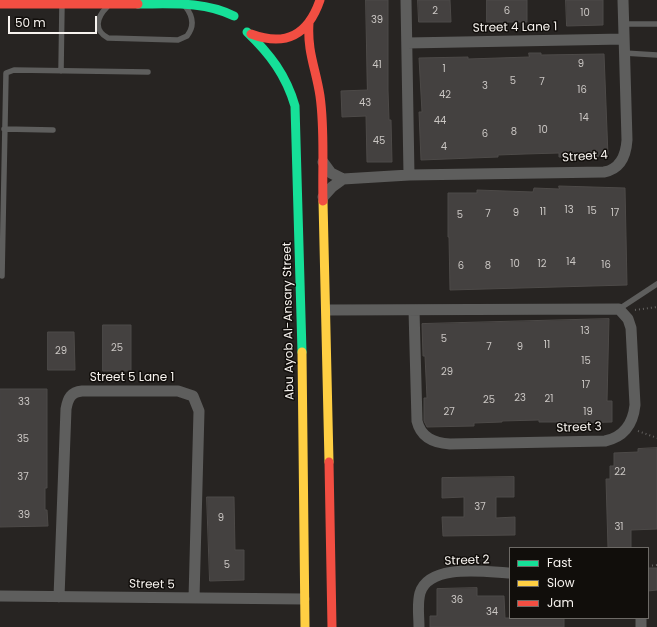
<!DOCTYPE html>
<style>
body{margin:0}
#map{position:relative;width:657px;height:627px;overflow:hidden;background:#272422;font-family:Poppins,sans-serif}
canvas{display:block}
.legend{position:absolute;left:509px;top:547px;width:140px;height:72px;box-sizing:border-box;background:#110e0b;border:1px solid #6d6a66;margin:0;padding:5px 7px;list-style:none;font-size:12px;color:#f7f3ef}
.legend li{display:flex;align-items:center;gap:8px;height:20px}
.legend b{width:20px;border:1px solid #6d6a66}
.scale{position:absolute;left:8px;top:16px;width:89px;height:18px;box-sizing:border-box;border:2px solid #f7f3ef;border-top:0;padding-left:5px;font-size:12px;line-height:14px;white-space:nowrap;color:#f7f3ef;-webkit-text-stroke:3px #110e0b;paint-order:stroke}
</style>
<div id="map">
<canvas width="657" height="627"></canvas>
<ul class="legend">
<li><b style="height:5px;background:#16e098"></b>Fast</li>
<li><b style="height:5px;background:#ffcf43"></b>Slow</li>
<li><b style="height:5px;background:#f24e42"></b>Jam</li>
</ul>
<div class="scale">50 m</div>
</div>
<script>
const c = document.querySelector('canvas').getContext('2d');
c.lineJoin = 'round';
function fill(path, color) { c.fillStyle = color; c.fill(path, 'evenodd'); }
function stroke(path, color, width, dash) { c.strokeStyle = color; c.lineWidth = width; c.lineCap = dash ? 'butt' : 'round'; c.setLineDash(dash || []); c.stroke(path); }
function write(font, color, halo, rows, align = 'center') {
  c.font = font + ' Poppins,sans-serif'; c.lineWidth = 3; c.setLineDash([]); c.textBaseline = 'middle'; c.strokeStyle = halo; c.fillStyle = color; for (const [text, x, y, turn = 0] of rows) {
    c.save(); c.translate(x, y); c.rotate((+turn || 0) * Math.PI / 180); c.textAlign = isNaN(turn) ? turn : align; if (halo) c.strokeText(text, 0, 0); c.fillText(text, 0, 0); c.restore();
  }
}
const building = new Path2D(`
 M366,0H388V90L389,120H391L392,162H367L366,116L342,117L341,91L367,90Z
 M418,0H450L451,22H419Z
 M487,0H527V22H487Z
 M566,0H603V25L567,26Z
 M529,53H541V55L604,54L608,156L559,157V153L525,154L498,155V157L421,160L419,112H422L419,58L468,57V59L529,57Z
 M559,186L625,188L627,285L450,290L449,237H448V193H477V190L533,192L534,188L559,189Z
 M609,319L607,401H612V422L565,423V422H539V420L502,421V422L474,423V426L427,427L424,421V398H427L425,356H423L422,324Z
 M103,325H131V371H103Z
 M48,332H74L75,370H48Z
 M0,389H47V488H45V510H47L48,526L0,527Z
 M657,448V529L631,530V548H608L606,479H610V466H614V453L638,452V449Z
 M514,477V497H496V518L515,517V535L443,536L442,517H464V497L442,498V478Z
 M207,497H234L235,550H244V580L210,581Z
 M648,568H657V590L648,591Z
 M477,588V596H504L505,618H564V627H430V616H437V589Z`);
fill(building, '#444140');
stroke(building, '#4d4a48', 1);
stroke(new Path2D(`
 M635,310L657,307
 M638,431L657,438
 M648,566L657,565`), '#62605e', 2, [1, 3]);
stroke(new Path2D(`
 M107,7C97,17 93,30 108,38L178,40L187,36C195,26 193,16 185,6
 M624,24H657
 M624,53L657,55
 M61,71L62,4
 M4,129L53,130
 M2,276L6,73L14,70L148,72
 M619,309L657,284`), '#5e5e5d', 5.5);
stroke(new Path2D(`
 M406,0L409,175
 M407,43L624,39
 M323,162L331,173L343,179L409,175L604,172C621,169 626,155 627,140L623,0
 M323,197L332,187L343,179
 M327,310L619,309L628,319L631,328L635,405C633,424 624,437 605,441L450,444C434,443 421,438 417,421L414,310
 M0,596L304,599
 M59,597L66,409C68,398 71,392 82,391H178L193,396L199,411L194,598
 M641,618V627
 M419,627C419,616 417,604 420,593C429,563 486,572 510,573`), '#5e5e5d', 11);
stroke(new Path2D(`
 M138,4C171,4 204,1 234,16
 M247,32C270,54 286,75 295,106L302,352`), '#16e098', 9);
stroke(new Path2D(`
 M323,201L329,462
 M302,352L305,627`), '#ffcf43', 9);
stroke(new Path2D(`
 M0,4H138
 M309,23C307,52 316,69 320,96C325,131 322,166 323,201
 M251,34C286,47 308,35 320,0
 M329,462L332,627`), '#f24e42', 9);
write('10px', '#cac6c3', null, [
 ["2",435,11],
 ["6",507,11],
 ["10",585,13],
 ["39",377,20],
 ["9",581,64],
 ["41",377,65],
 ["1",444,69],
 ["5",513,81],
 ["7",542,82],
 ["3",485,86],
 ["16",582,90],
 ["42",445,95],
 ["43",365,103],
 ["14",584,118],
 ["44",440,121],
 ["10",543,130],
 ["8",514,132],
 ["6",485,134],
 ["45",379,141],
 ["4",444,147],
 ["13",569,210],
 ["15",592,211],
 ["11",543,212],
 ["9",516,213],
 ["17",615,213],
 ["7",488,214],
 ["5",460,215],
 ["14",571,262],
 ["10",515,264],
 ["12",542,264],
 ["16",606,265],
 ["6",461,266],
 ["8",488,266],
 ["13",585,331],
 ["5",444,339],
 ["11",547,345],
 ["7",489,347],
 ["9",520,347],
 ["25",117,348],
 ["29",61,351],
 ["15",586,361],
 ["29",447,372],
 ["17",586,385],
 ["23",520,398],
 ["21",549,399],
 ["25",489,400],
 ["33",24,402],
 ["27",449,412],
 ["19",588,412],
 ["35",23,439],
 ["22",620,472],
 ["37",23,477],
 ["37",480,507],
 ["39",24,515],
 ["9",221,518],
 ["31",619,527],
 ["5",227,565],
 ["36",457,600],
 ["34",492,612]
]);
write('12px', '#f7f3ef', '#110e0b', [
 ["Street 4 Lane 1",515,28,-1],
 ["Street 4",585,157,-4],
 ["Abu Ayob Al-Ansary Street",289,321,-91],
 ["Street 5 Lane 1",132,378],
 ["Street 3",579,428,-2],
 ["Street 2",467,561,-2],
 ["Street 5",152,585,1]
]);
</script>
